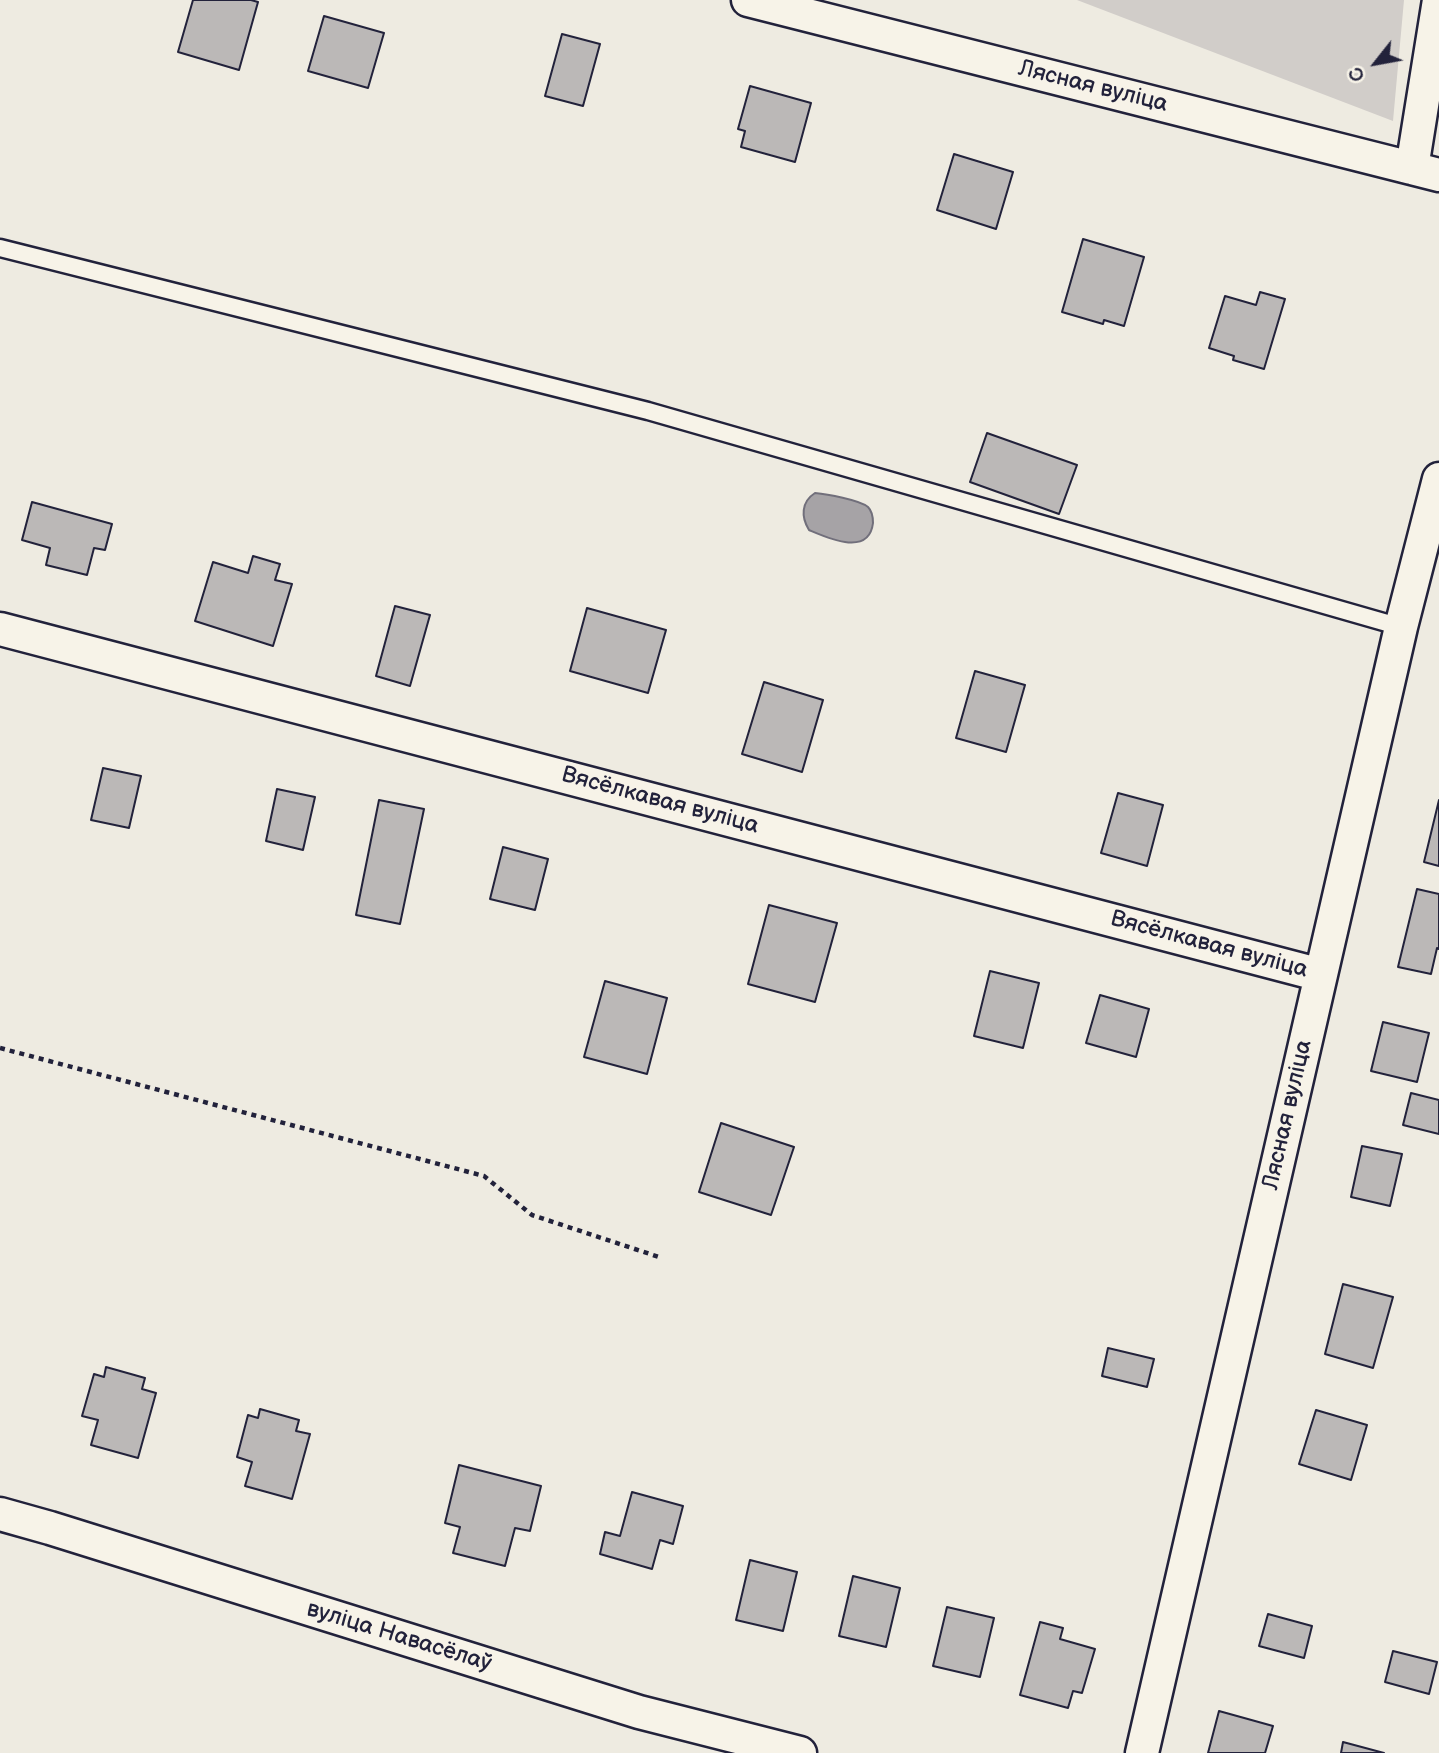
<!DOCTYPE html>
<meta charset="utf-8">
<style>
body{margin:0}
#map{position:relative;width:1439px;height:1753px;overflow:hidden;background:#eeebe1;font-family:"Balsamiq Sans",sans-serif}
canvas{display:block}
.north{position:absolute;left:1341px;top:28px;width:70px;height:70px;-webkit-text-stroke:5px #f7f3e8;paint-order:stroke;rotate:239deg;font-size:19px;font-weight:700;line-height:28px;text-align:center;color:#22223b}
.north::after{content:'';display:block;margin:auto;width:24px;height:32px;background:#22223b;clip-path:polygon(50% 0,100% 100%,50% 72%,0 100%)}
</style>
<div id="map">
<canvas width="1439" height="1753"></canvas>
<div class="north">С</div>
</div>
<script>
const c = document.querySelector('canvas').getContext('2d');
c.lineJoin = 'round';
function fill(path, color) { c.fillStyle = color; c.fill(path, 'evenodd'); }
function stroke(path, color, width, dash) { c.strokeStyle = color; c.lineWidth = width; c.lineCap = dash ? 'butt' : 'round'; c.setLineDash(dash || []); c.stroke(path); }
function write(font, color, halo, rows, align = 'center') {
  c.font = font + ' "Balsamiq Sans",sans-serif'; c.lineWidth = 7; c.setLineDash([]); c.textBaseline = 'middle'; c.strokeStyle = halo; c.fillStyle = color; for (const [text, x, y, turn = 0] of rows) {
    c.save(); c.translate(x, y); c.rotate((+turn || 0) * Math.PI / 180); c.textAlign = isNaN(turn) ? turn : align; if (halo) c.strokeText(text, 0, 0); c.fillText(text, 0, 0); c.restore();
  }
}
fill(new Path2D(`
 M1077,0H1404L1393,121Z`), '#d1cdc9');
const water = new Path2D(`
 M815,493C826,494 860,500 868,507C872,511 873,517 873,523C869,557 828,538 809,530C801,517 801,502 815,493Z`);
fill(water, '#a6a3a6');
stroke(water, '#716f7b', 2);
const building = new Path2D(`
 M193,0H251L258,2L239,70L178,52Z
 M324,16L384,33L368,88L308,71Z
 M562,34L600,44L583,106L545,96Z
 M750,86L811,103L795,162L741,147L745,131L738,129Z
 M954,154L1013,172L996,229L937,210Z
 M1083,239L1144,257L1124,326L1104,320L1103,324L1062,312Z
 M1260,292L1285,299L1264,369L1233,360L1234,356L1209,348L1225,296L1256,305Z
 M987,433L1077,465L1059,514L970,482Z
 M32,502L112,524L105,550L94,548L87,575L46,565L50,548L22,540Z
 M253,556L280,564L275,580L292,584L273,646L195,621L213,562L248,573Z
 M395,606L430,615L410,686L376,676Z
 M587,608L666,630L648,693L570,671Z
 M975,671L1025,685L1006,752L956,738Z
 M764,682L823,700L802,772L742,754Z
 M103,768L141,776L129,828L91,820Z
 M277,789L315,797L303,850L266,841Z
 M1118,793L1163,805L1147,866L1101,853Z
 M379,800L424,809L400,924L356,915Z
 M1439,800V866L1424,862Z
 M503,847L548,859L535,910L490,899Z
 M1417,889L1439,894V949L1437,948L1431,974L1398,967Z
 M769,905L837,923L815,1002L748,984Z
 M990,971L1039,983L1023,1048L974,1036Z
 M605,981L667,998L647,1074L584,1057Z
 M1100,995L1149,1009L1136,1057L1086,1043Z
 M1383,1022L1429,1033L1417,1082L1371,1071Z
 M1411,1093L1439,1100V1134L1403,1125Z
 M721,1123L794,1147L771,1215L699,1192Z
 M1362,1146L1402,1154L1390,1206L1351,1197Z
 M1343,1284L1393,1297L1373,1368L1325,1354Z
 M1108,1348L1154,1359L1147,1387L1102,1376Z
 M106,1367L145,1378L142,1389L156,1393L138,1458L91,1445L98,1420L82,1416L94,1374L104,1377Z
 M260,1409L299,1420L296,1431L310,1434L292,1499L245,1486L252,1462L237,1457L248,1415L258,1418Z
 M1316,1410L1367,1425L1351,1480L1299,1464Z
 M459,1465L541,1486L530,1531L515,1528L505,1566L453,1553L460,1527L445,1523Z
 M632,1492L683,1506L673,1544L660,1540L652,1569L600,1554L605,1532L620,1536Z
 M750,1560L797,1572L783,1631L736,1620Z
 M853,1576L900,1588L886,1647L839,1636Z
 M947,1607L994,1618L980,1677L933,1666Z
 M1268,1614L1312,1626L1304,1658L1259,1646Z
 M1040,1622L1063,1628L1060,1639L1095,1649L1082,1693L1073,1691L1068,1708L1020,1695Z
 M1393,1651L1437,1662L1429,1694L1385,1682Z
 M1219,1711L1273,1726L1265,1753H1208Z
 M1343,1742L1384,1753H1341Z`);
fill(building, '#bbb8b7');
stroke(building, '#22223b', 2);
const service = new Path2D(`
 M0,248L648,411L1401,627`);
const minor = new Path2D(`
 M748,0L1439,175
 M1412,168L1439,0
 M0,629L1321,975
 M0,1514L50,1528L639,1712L800,1753
 M1142,1753L1401,627L1439,479`);
stroke(service, '#22223b', 21);
stroke(minor, '#22223b', 37);
stroke(new Path2D(`
 M0,1048L484,1176L532,1215L659,1257`), '#22223b', 4.5, [5, 5]);
stroke(service, '#f7f3e8', 16);
stroke(minor, '#f7f3e8', 32);
write('23px', '#22223b', '#f7f3e8', [
 ["Лясная вуліца",1093,87,14],
 ["Вясёлкавая вуліца",660,801,15],
 ["Вясёлкавая вуліца",1209,945,15],
 ["Лясная вуліца",1288,1115,-77],
 ["вуліца Навасёлаў",399,1637,17]
]);
</script>
